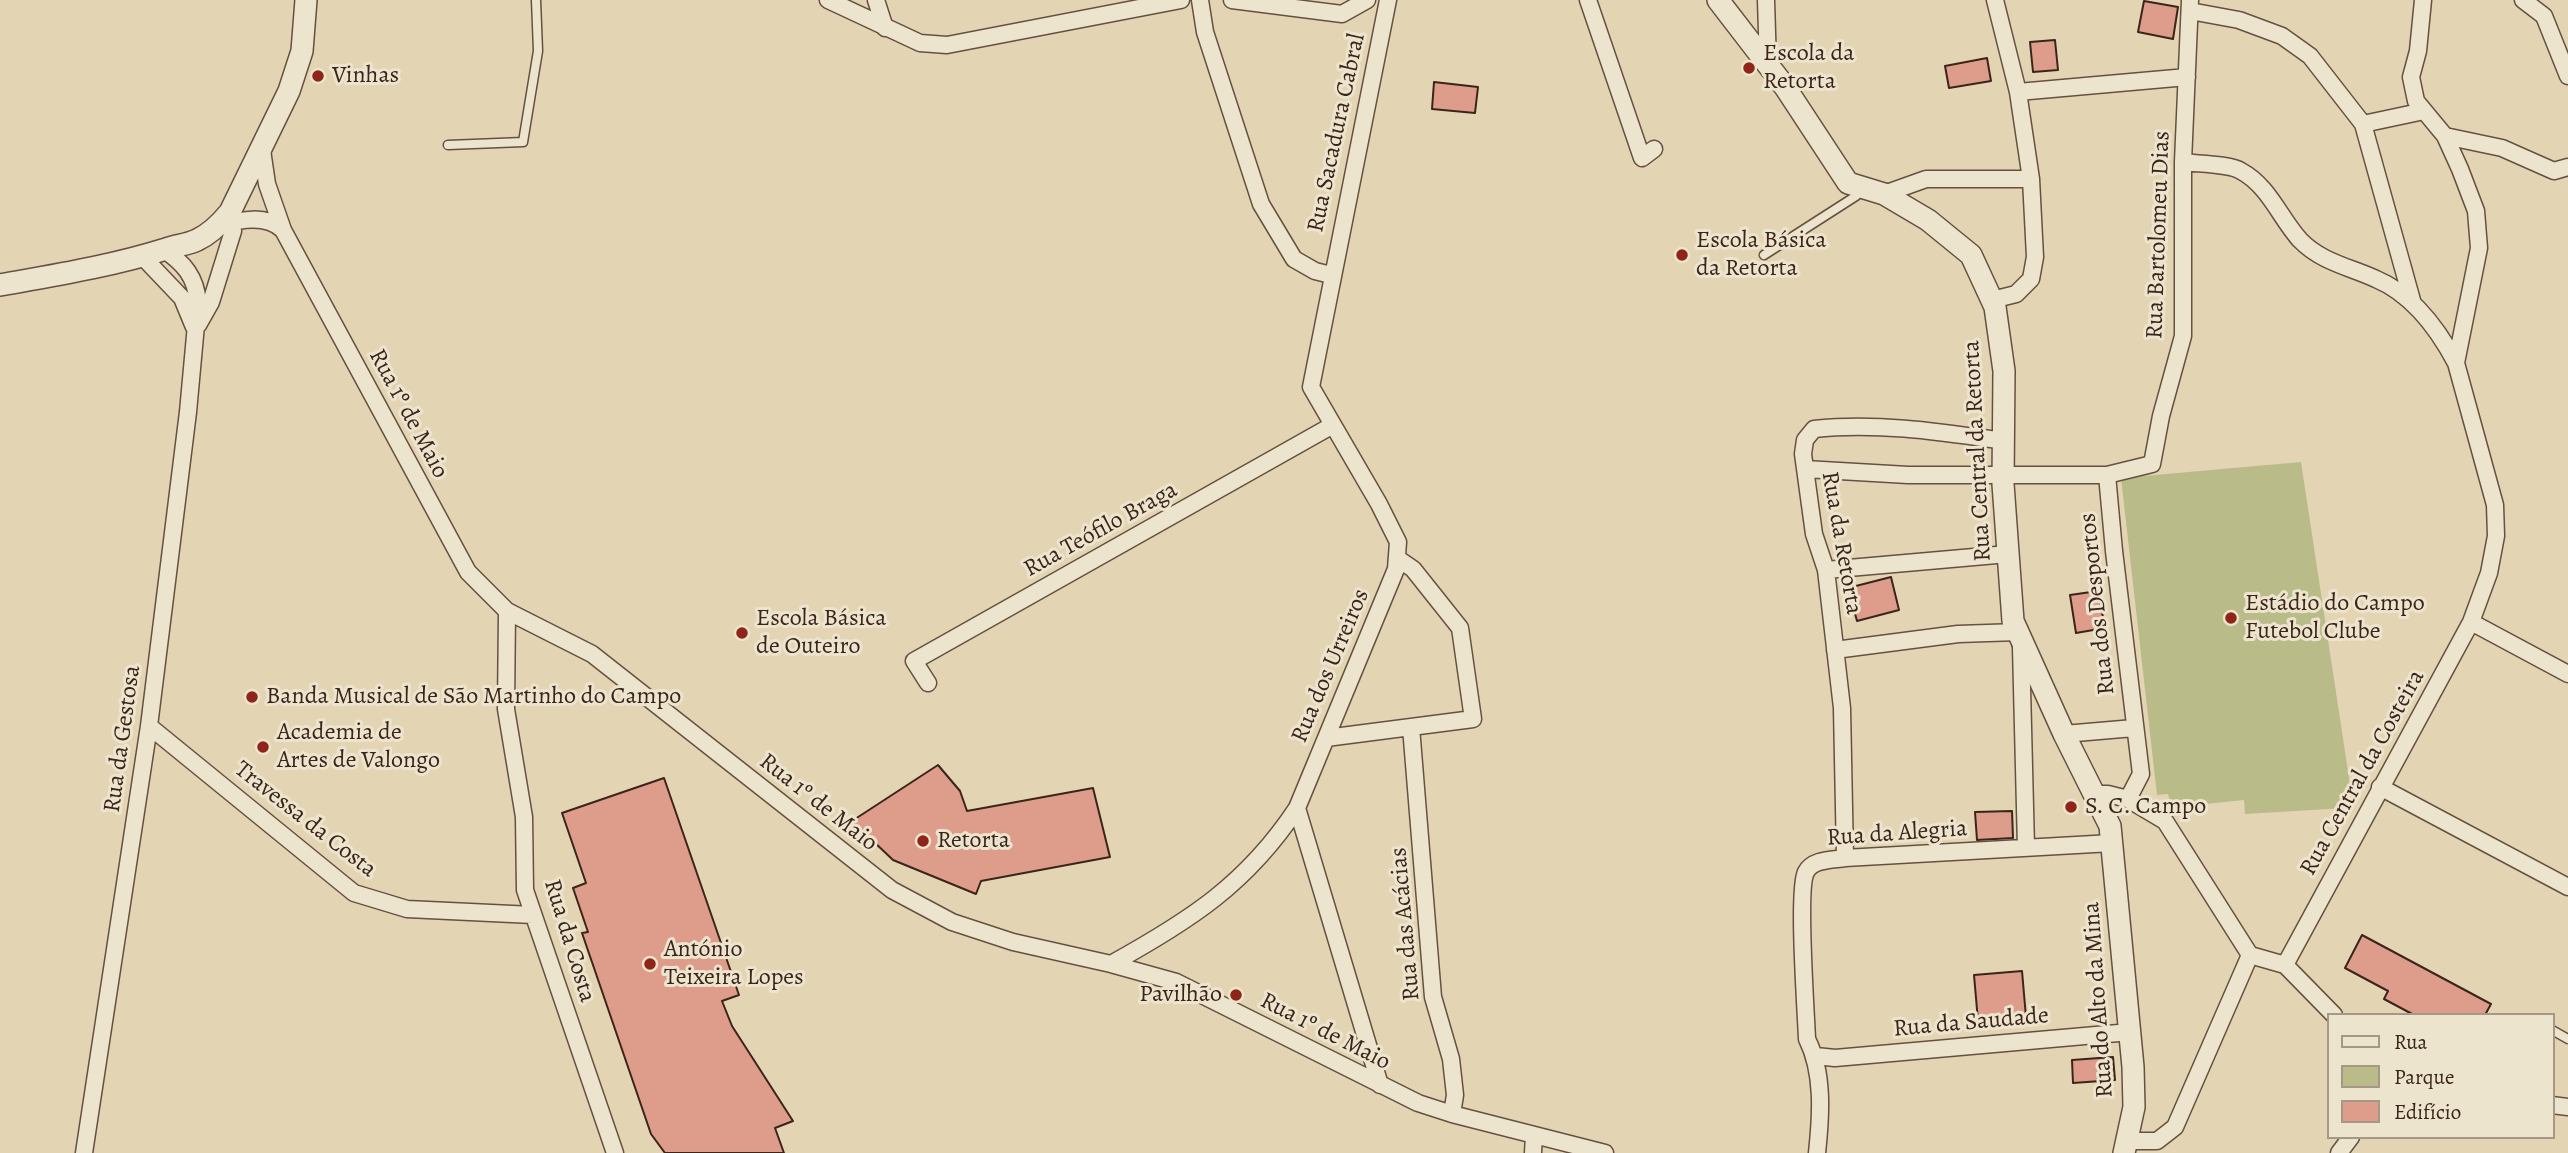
<!DOCTYPE html>
<meta charset="utf-8">
<style>
body{margin:0}
#map{position:relative;width:2568px;height:1153px;overflow:hidden;background:#e3d5b3;font-family:Alegreya,serif}
canvas{display:block}
.legend{position:absolute;left:2327px;top:1013px;width:228px;height:126px;box-sizing:border-box;background:#ede4ce;border:2px solid #a69886;margin:0;padding:9px 12px;list-style:none;font-size:21px;color:#3b251b}
.legend li{display:flex;align-items:center;gap:14px;height:35px}
.legend b{width:35px;border:2px solid #a69886}
</style>
<div id="map">
<canvas width="2568" height="1153"></canvas>
<ul class="legend">
<li><b style="height:9px;background:#ede4ce"></b>Rua</li>
<li><b style="height:19px;background:#b9bc89"></b>Parque</li>
<li><b style="height:19px;background:#de9c8a"></b>Edifício</li>
</ul>
</div>
<script>
const c = document.querySelector('canvas').getContext('2d');
c.lineJoin = 'round';
function fill(path, color) { c.fillStyle = color; c.fill(path, 'evenodd'); }
function stroke(path, color, width, dash) { c.strokeStyle = color; c.lineWidth = width; c.lineCap = dash ? 'butt' : 'round'; c.setLineDash(dash || []); c.stroke(path); }
function write(font, color, halo, rows, align = 'center') {
  c.font = font + ' Alegreya,serif'; c.lineWidth = 6; c.setLineDash([]); c.textBaseline = 'middle'; c.strokeStyle = halo; c.fillStyle = color; for (const [text, x, y, turn = 0] of rows) {
    c.save(); c.translate(x, y); c.rotate((+turn || 0) * Math.PI / 180); c.textAlign = isNaN(turn) ? turn : align; if (halo) c.strokeText(text, 0, 0); c.fillText(text, 0, 0); c.restore();
  }
}
fill(new Path2D(`
 M2301,462L2353,804L2346,808L2245,814L2244,800L2177,807L2175,800L2170,801L2168,794L2157,795L2121,478Z`), '#b9bc89');
const building = new Path2D(`
 M2144,1L2178,7L2173,39L2138,32Z
 M2055,40L2058,70L2033,72L2030,42Z
 M1987,58L1991,81L1949,88L1945,66Z
 M1434,82L1478,87L1475,113L1432,109Z
 M1891,577L1899,610L1857,621L1848,588Z
 M2098,591L2105,628L2076,633L2070,595Z
 M938,765L960,791L967,811L1093,788L1110,857L981,881L976,894L893,860L852,821Z
 M664,778L739,995L722,1001L732,1026L793,1121L775,1128L784,1153H665L651,1134L582,933L588,932L573,888L586,883L562,813Z
 M2012,811L2013,838L1977,840L1975,812Z
 M2362,935L2491,1004L2485,1015H2414L2384,999L2388,991L2345,968Z
 M2022,971L2026,1017L1978,1021L1974,975Z
 M2113,1057L2115,1080L2073,1083L2072,1060Z`);
fill(building, '#de9c8a');
stroke(building, '#3b251b', 2);
const service = new Path2D(`
 M448,145L523,142L538,51L536,0
 M1764,255L1856,196L1862,190
 M2552,1030L2568,1039`);
const minor = new Path2D(`
 M828,0L920,43L947,45L1181,0
 M876,0L885,28
 M1200,0L1205,32L1261,204L1294,259L1315,271L1331,275
 M1232,0L1342,14L1367,0
 M1588,0L1642,158L1654,149
 M1766,0L1768,65
 M2523,0L2544,16L2568,76
 M2190,11L2239,20L2282,36L2310,56L2363,124L2413,304
 M2018,92L2187,77
 M2363,124L2424,111
 M2445,136L2502,148L2554,171L2568,167
 M262,150L267,184L283,230
 M2183,162C2198,164 2230,164 2241,171C2269,186 2280,218 2300,240C2321,262 2350,267 2376,279C2412,294 2438,329 2456,363
 M1884,194L1926,179H2031
 M219,225C240,220 266,214 283,230L468,572L507,611L592,654L892,890L952,922L1013,942L1111,964L1176,982L1418,1103L1452,1114L1605,1153
 M142,256L182,298L194,327
 M1992,300L2016,294L2031,279L2035,257L2031,179L2018,92L1995,0
 M198,325L211,302L233,231L231,215
 M1805,469L1908,475H2107L2152,464L2161,416L2183,336V162L2190,0
 M2107,475L2114,551L2141,774L2128,799
 M1826,570L2008,554
 M507,611L506,709L524,817L525,890L615,1153
 M2471,622L2568,674
 M2021,647L2026,848
 M1835,650L1958,634L2018,632
 M928,683L914,661L1333,425
 M149,726L354,893L407,909L533,915
 M1411,727L1433,997L1451,1059L1455,1095L1452,1114
 M2064,734L2134,728
 M1326,738L1473,719L1460,628L1413,569L1397,558
 M2380,787L2568,887
 M2094,794H2108L2128,799L2165,821L2250,955L2285,965L2334,1015
 M1297,808L1380,1085
 M1845,858L1842,708L1826,570L1814,534L1803,454L1805,440L1814,429C1877,422 1941,432 2004,441
 M1111,964C1189,921 1247,884 1297,808L1396,569L1398,542L1379,504L1311,387L1388,0
 M2285,965L2471,622L2489,573L2496,536L2495,505L2456,363L2479,248L2476,211L2460,169L2445,136L2416,101L2411,77L2418,51L2423,0
 M1816,1056L1835,1058L2130,1032
 M2552,1105L2568,1107
 M2127,1141H2157L2175,1127L2250,955
 M84,1153L149,726L188,412L198,303C196,277 184,263 163,249
 M1533,1153L1534,1135
 M1817,1153C1821,1116 1824,1073 1807,1039C1806,1012 1797,889 1806,872C1813,859 1832,860 1845,858L2112,843
 M2339,1153L2351,1137`);
const tertiary = new Path2D(`
 M1718,0L1785,87L1848,183L1884,194L1928,220L1971,255L1995,307L2004,371L2003,484L2013,621L2064,734L2110,826L2133,1067L2134,1107L2124,1153
 M0,285C56,275 112,266 166,249C176,245 187,245 197,240C210,234 221,223 230,212L289,91L302,51L306,0`);
stroke(service, '#655141', 11);
stroke(minor, '#655141', 19);
stroke(tertiary, '#655141', 24);
stroke(service, '#ede4ce', 8);
stroke(minor, '#ede4ce', 16);
stroke(tertiary, '#ede4ce', 21);
for (const [x, y, r, color] of [
 [1749,68,7,"#8f2418"],
 [318,76,7,"#8f2418"],
 [1682,255,7,"#8f2418"],
 [2231,618,7,"#8f2418"],
 [742,633,7,"#8f2418"],
 [252,697,7,"#8f2418"],
 [263,747,7,"#8f2418"],
 [2071,807,7,"#8f2418"],
 [923,841,7,"#8f2418"],
 [650,964,7,"#8f2418"],
 [1236,995,7,"#8f2418"]
]) { const dot = new Path2D(); dot.arc(x, y, r, 0, 2 * Math.PI); c.fillStyle = color; c.fill(dot); stroke(dot, '#ede4ce', 2.5); }
write('24px', '#3b251b', '#ede4ce', [
 ["Escola da",1763,54],
 ["Retorta",1763,82],
 ["Vinhas",332,76],
 ["Escola Básica",1696,241],
 ["da Retorta",1696,269],
 ["Estádio do Campo",2245,604],
 ["Futebol Clube",2245,632],
 ["Escola Básica",756,619],
 ["de Outeiro",756,647],
 ["Banda Musical de São Martinho do Campo",266,697],
 ["Academia de",277,733],
 ["Artes de Valongo",277,761],
 ["S. C. Campo",2085,807],
 ["Retorta",937,841],
 ["António",664,950],
 ["Teixeira Lopes",664,978],
 ["Pavilhão",1222,995,"right"]
], 'left');
write('24px', '#3b251b', '#ede4ce', [
 ["Rua Sacadura Cabral",1337,133,-78],
 ["Rua Bartolomeu Dias",2159,235,-88],
 ["Rua 1º de Maio",408,414,62],
 ["Rua Central da Retorta",1978,451,-93],
 ["Rua Teófilo Braga",1101,530,-29],
 ["Rua da Retorta",1841,543,80],
 ["Rua dos Desportos",2098,604,-96],
 ["Rua dos Urreiros",1331,666,-67],
 ["Rua da Gestosa",123,739,-82],
 ["Rua Central da Costeira",2363,773,-61],
 ["Rua 1º de Maio",818,803,38],
 ["Travessa da Costa",305,820,38],
 ["Rua da Alegria",1897,834,-4],
 ["Rua das Acácias",1406,924,-95],
 ["Rua da Costa",569,941,73],
 ["Rua do Alto da Mina",2099,1000,-94],
 ["Rua da Saudade",1971,1023,-5],
 ["Rua 1º de Maio",1325,1032,27]
]);
</script>
